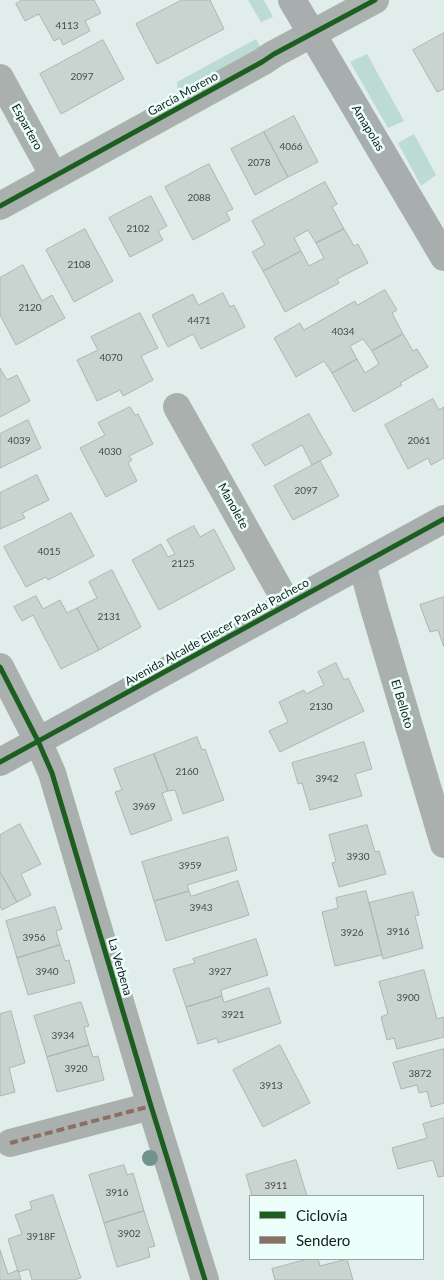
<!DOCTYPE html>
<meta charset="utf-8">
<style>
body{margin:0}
#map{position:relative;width:444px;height:1280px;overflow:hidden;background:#e1edea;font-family:Lato,sans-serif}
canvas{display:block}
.legend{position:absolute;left:249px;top:1195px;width:175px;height:65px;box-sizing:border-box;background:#ecfffa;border:1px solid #96a5a1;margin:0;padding:6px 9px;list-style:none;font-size:15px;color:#161e1c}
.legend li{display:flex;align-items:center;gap:10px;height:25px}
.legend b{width:25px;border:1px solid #96a5a1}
</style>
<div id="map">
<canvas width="444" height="1280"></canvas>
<ul class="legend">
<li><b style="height:6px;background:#1b5e20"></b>Ciclovía</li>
<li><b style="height:6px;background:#8d6e63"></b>Sendero</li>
</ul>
</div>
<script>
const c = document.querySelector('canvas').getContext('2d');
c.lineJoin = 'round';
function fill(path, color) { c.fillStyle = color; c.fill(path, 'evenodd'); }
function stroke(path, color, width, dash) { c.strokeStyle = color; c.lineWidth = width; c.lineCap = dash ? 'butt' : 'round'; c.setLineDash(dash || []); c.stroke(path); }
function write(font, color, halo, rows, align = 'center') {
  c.font = font + ' Lato,sans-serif'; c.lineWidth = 5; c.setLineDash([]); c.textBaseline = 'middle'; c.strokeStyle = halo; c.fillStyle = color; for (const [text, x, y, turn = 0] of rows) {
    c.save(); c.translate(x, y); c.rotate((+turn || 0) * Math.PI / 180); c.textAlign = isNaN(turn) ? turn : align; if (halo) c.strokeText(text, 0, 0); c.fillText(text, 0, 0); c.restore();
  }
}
fill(new Path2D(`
 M248,0H264L273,17L261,22Z
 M256,39L261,48L178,92L177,82Z
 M367,54L404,121L388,128L350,62Z
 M414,134L436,175L421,186L398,143Z`), '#bcdbd4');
const building = new Path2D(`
 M22,0H94L101,13L85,21L90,31L63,45L60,38L54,41L39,14L25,21L16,4Z
 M182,0H210L224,29L157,64L136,24Z
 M444,33V89L437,92L413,50Z
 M103,40L124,79L61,114L40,74Z
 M294,116L318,162L288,177L264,132Z
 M264,132L288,177L255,195L231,149Z
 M209,164L233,209L226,212L230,220L193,240L165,187Z
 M325,182L337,204L332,207L344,229L316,243L308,230L294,238L301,251L263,271L252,252L265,245L252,221Z
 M151,196L167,226L158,231L163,240L130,257L109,218Z
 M85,229L113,281L74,302L46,250Z
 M344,229L354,246L358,244L368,263L337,279L339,283L285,312L263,271L301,251L309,266L324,258L316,243Z
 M23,265L42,301L52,295L65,318L16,345L0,315V278Z
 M385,290L397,310L392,313L403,334L372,351L363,339L350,346L357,359L332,373L324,361L296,377L274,338L300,323L304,330L355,301L357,305Z
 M223,293L230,307L234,305L245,327L201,349L193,334L168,347L152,315L193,294L198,305Z
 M140,313L158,348L141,356L153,380L123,396L120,390L97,401L77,360L98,350L91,337Z
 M403,334L413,351L417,349L428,367L400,383L402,385L354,412L332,373L357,359L365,373L379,364L372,351Z
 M0,368L7,380L17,375L30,401L0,417Z
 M433,399L439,410L444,407V458L431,465L428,458L408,469L385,425Z
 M130,407L135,415L138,414L153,444L129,456L132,460L128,463L137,481L106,497L80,448L105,435L98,423Z
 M309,414L332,454L312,465L302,445L265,466L252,445Z
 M28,420L41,448L0,468V434Z
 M320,461L339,496L293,520L274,486Z
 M37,475L49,500L22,513L25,518L0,529V493Z
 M71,513L94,556L48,580L46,577L26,587L4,547Z
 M194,526L200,537L214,529L235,569L159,610L132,560L161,544L168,557L175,554L167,540Z
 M112,570L141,627L99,650L77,608L97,598L89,582Z
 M36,596L43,609L60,600L67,613L77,608L99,650L61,669L33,615L22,621L14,607Z
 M444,597V647L438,630L430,632L420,605Z
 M336,663L344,680L348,678L364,711L280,752L269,731L288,722L279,702L304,690L306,694L324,685L318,672Z
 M197,737L202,750L205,749L224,800L183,814L175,790L168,791L154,754Z
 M364,742L372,769L355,774L362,796L310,810L302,783L298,784L292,763Z
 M154,754L168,791L162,793L172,820L131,835L115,792L122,790L114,769Z
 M20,824L41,864L21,874L31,895L17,902L0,872V835Z
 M367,825L375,852L379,851L386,874L339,887L332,863L336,862L329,835Z
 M228,837L237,870L187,885L189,891L154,901L142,862Z
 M0,872L17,902L2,910L0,906Z
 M238,881L249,915L166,941L154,901L189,891L191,896Z
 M366,891L382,955L335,966L322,912L338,908L336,898Z
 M413,892L419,915L415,916L423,948L383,959L369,903Z
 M55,907L62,929L56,931L60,945L17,958L6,921Z
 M256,939L268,975L221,990L222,996L186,1007L173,969L195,963L193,959Z
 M60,945L65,961L69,960L75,983L28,995L17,958Z
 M424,970L437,1019L443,1017L444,1021V1037L397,1049L394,1038L387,1040L381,1017L388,1014L379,982Z
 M269,988L281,1023L218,1043L217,1038L198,1044L186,1007L222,996L224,1002Z
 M81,1002L89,1026L84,1027L89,1045L47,1057L34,1016Z
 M11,1011L25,1063L9,1068L15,1092L0,1096V1014Z
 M89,1045L93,1057L98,1056L104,1080L57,1092L47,1057Z
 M280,1045L310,1103L263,1127L233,1070Z
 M444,1049V1103L431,1107L427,1091L419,1093L417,1085L401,1089L393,1063Z
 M444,1118V1176L438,1177L433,1160L398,1169L392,1148L427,1138L423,1124Z
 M296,1160L307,1196H252L246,1175Z
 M124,1165L127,1175L133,1173L144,1211L104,1223L89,1175Z
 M53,1195L81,1278L73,1280H32L29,1269L18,1272L8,1239L22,1234L15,1215L32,1209L30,1202Z
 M144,1211L155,1246L148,1248L150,1257L117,1267L104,1223Z
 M0,1250L8,1274L18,1270L21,1280H0Z
 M308,1259H318L320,1266L347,1259L353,1280H275L272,1269Z`);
fill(building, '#c9d4d1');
stroke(building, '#acb5b3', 1);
stroke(new Path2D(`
 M0,78L54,176
 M0,206L262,62L274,54L375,0
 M177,407L288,605
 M362,564L374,608L444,844
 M0,667L38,741L52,773L151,1106L205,1280
 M10,1143L151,1106`), '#aab0ae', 28);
stroke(new Path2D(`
 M292,0L444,257
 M0,762L444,519`), '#a8aeae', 28);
stroke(new Path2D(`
 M10,1143L151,1106`), '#8d6e63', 4, [8, 4]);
stroke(new Path2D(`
 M0,206L262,62L274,54L375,0
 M0,667L38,741L52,773L151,1106L205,1280
 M0,762L444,519`), '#1b5e20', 5);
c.fillStyle = '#71938d';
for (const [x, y] of [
 [150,1158]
]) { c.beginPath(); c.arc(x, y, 8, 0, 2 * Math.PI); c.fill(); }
write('10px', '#444c4a', null, [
 ["4113",67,26],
 ["2097",82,77],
 ["4066",291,147],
 ["2078",259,163],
 ["2088",199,198],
 ["2102",138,229],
 ["2108",79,265],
 ["2120",30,308],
 ["4471",199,321],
 ["4034",343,332],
 ["4070",111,358],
 ["4039",19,441],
 ["2061",419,441],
 ["4030",110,452],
 ["2097",306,491],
 ["4015",49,552],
 ["2125",183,564],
 ["2131",109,617],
 ["2130",321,707],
 ["2160",187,772],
 ["3942",327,779],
 ["3969",144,807],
 ["3930",358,857],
 ["3959",190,866],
 ["3943",201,908],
 ["3916",398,932],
 ["3926",352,933],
 ["3956",34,938],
 ["3940",47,972],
 ["3927",220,972],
 ["3900",408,998],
 ["3921",233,1015],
 ["3934",63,1036],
 ["3920",76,1069],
 ["3872",420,1074],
 ["3913",271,1086],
 ["3911",276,1186],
 ["3916",117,1193],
 ["3902",129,1234],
 ["3918F",41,1237]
]);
write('12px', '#161e1c', '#ecfffa', [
 ["García Moreno",183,94,-29],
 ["Espartero",27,127,61],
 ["Amapolas",368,128,59],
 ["Manolete",233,506,61],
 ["Avenida Alcalde Eliecer Parada Pacheco",217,632,-29],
 ["El Belloto",402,704,73],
 ["La Verbena",120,967,74]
]);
</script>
